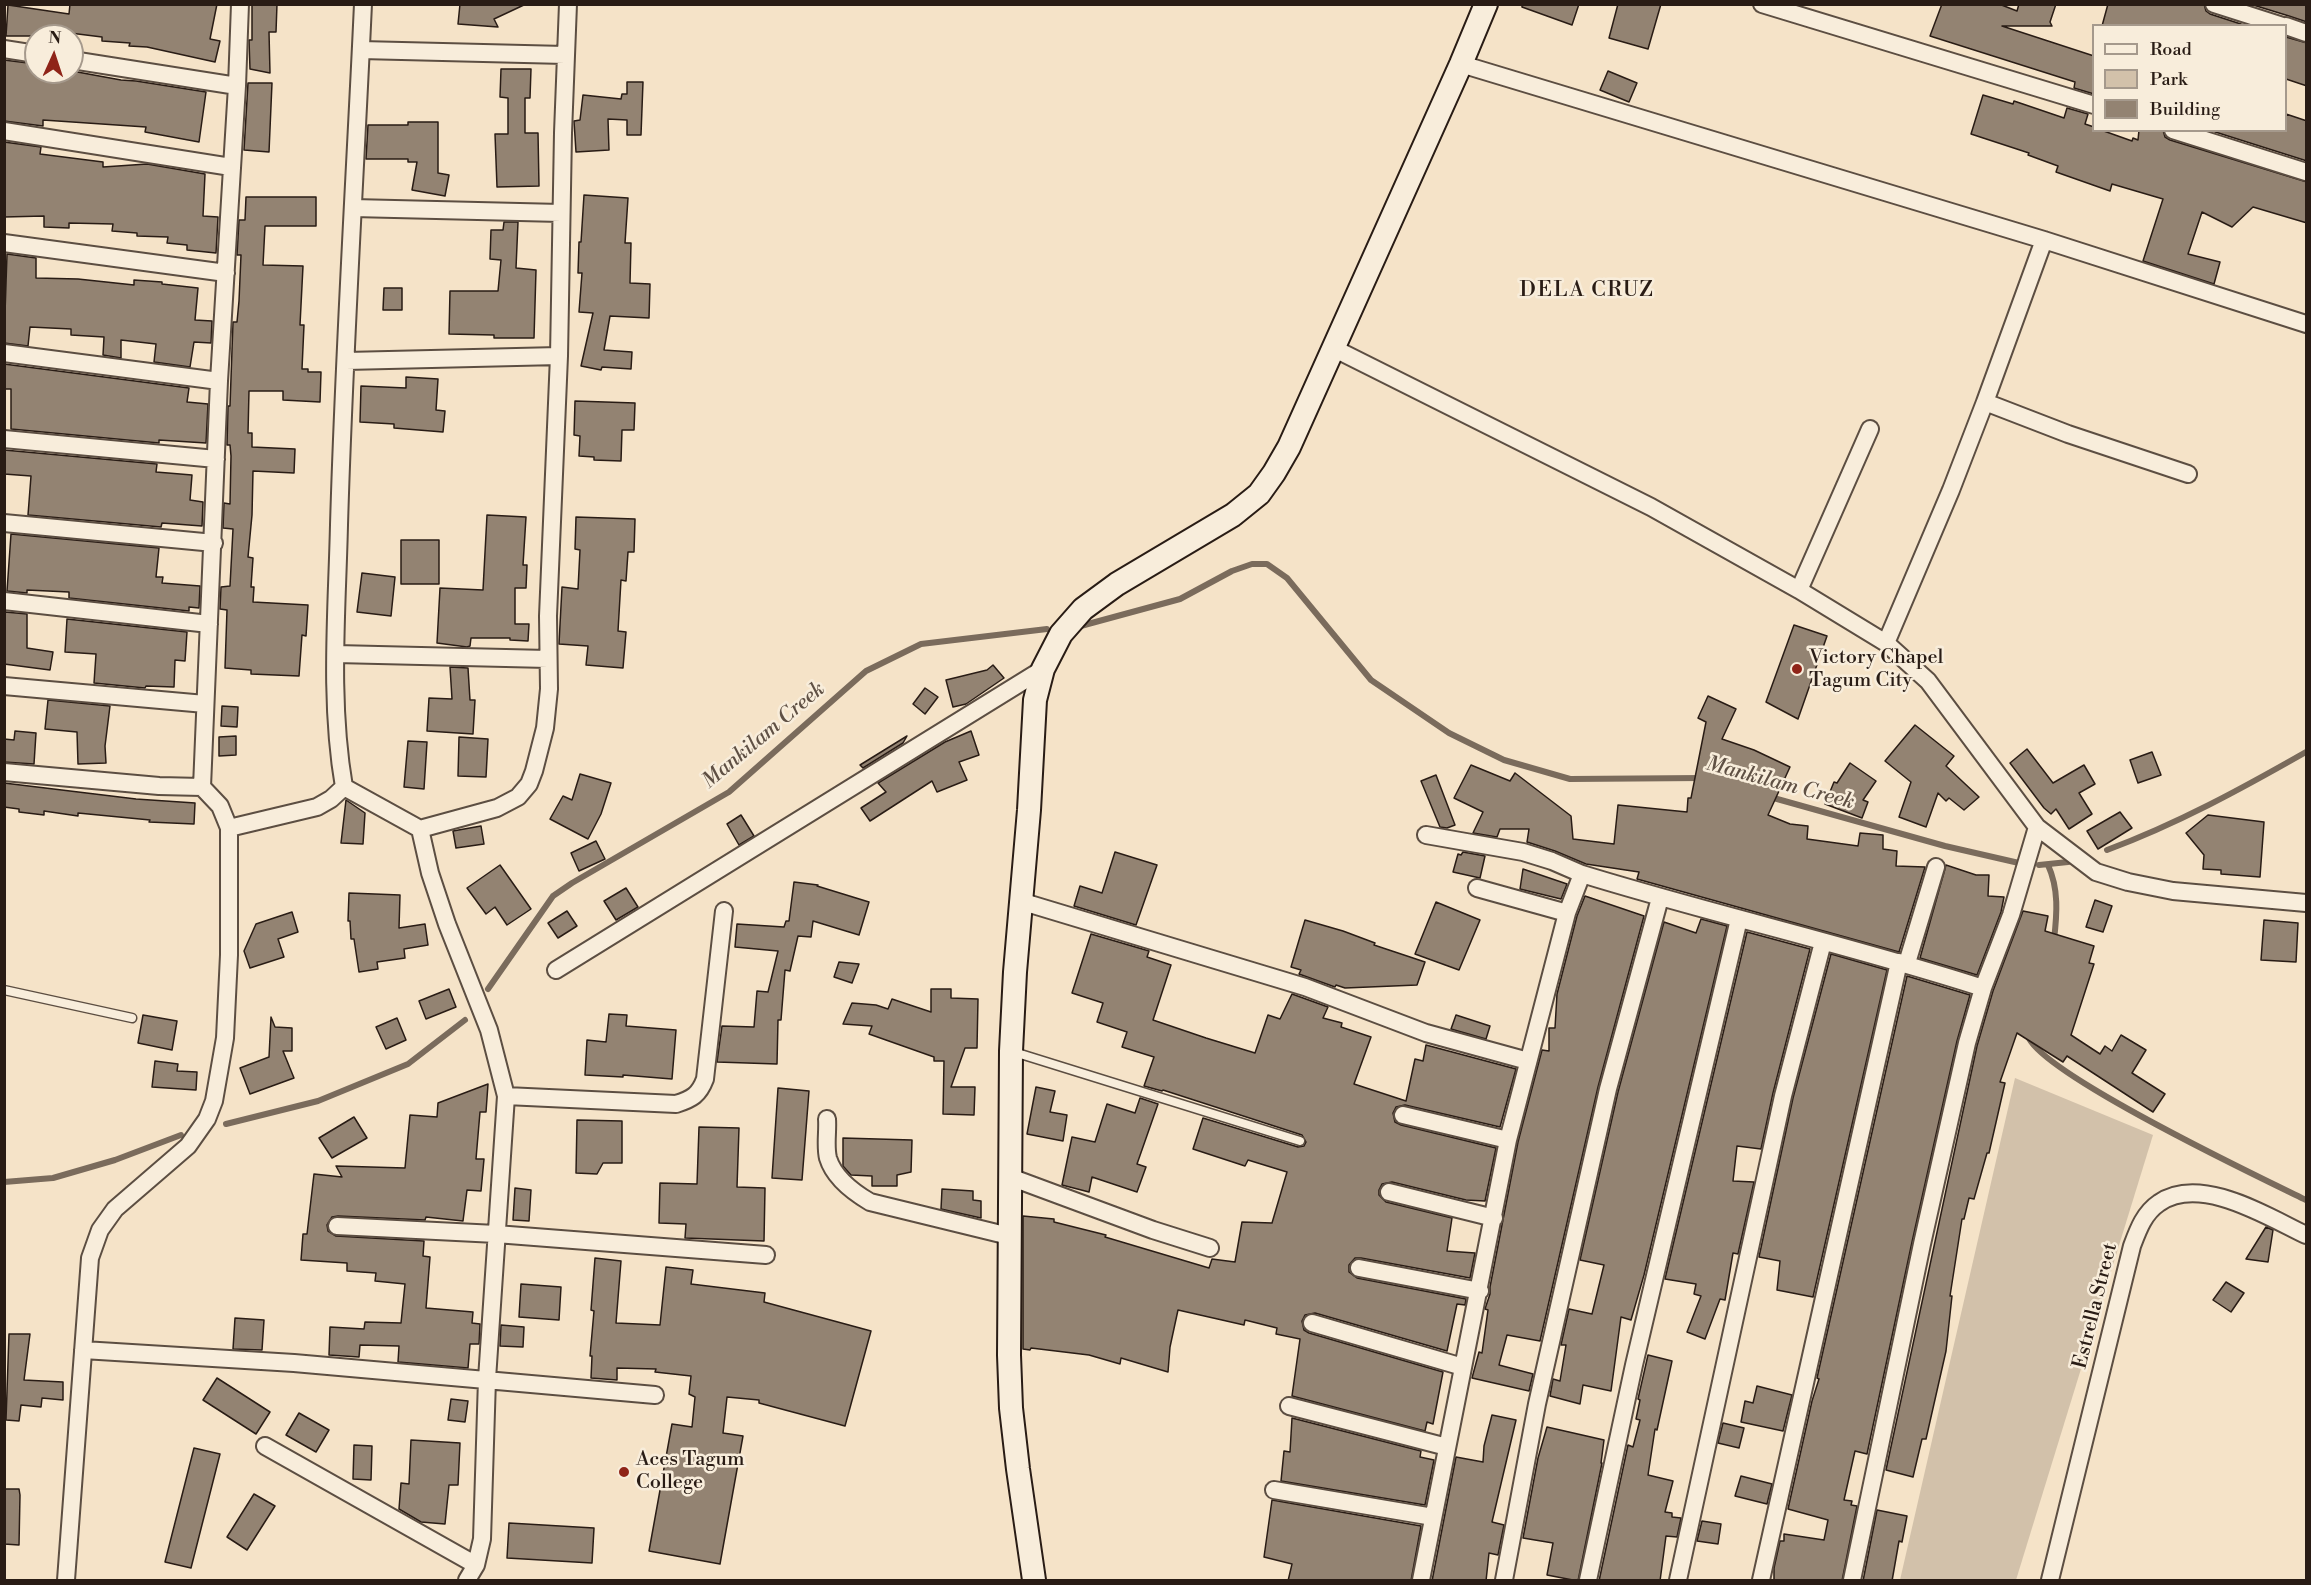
<!DOCTYPE html>
<style>
body{margin:0}
#map{position:relative;width:2311px;height:1585px;overflow:hidden;background:#f5e3c8;font-family:"Libre Bodoni",serif}
canvas{display:block}
.frame{position:absolute;inset:0;border:6px solid #291c15;pointer-events:none}
.legend{position:absolute;left:2092px;top:24px;width:195px;height:108px;box-sizing:border-box;background:#f8eddb;border:2px solid #a5998c;margin:0;padding:8px 10px;list-style:none;font-size:18px;color:#291c15}
.legend li{display:flex;align-items:center;gap:12px;height:30px}
.legend b{width:30px;border:2px solid #a5998c}
.north{position:absolute;left:24px;top:24px;width:60px;height:60px;box-sizing:border-box;background:#f8eddb;border:2px solid #a5998c;border-radius:50%;rotate:3deg;font-size:16px;font-weight:700;line-height:24px;text-align:center;color:#291c15}
.north::after{content:'';display:block;margin:auto;width:21px;height:27px;background:#8f2418;clip-path:polygon(50% 0,100% 100%,50% 72%,0 100%)}
</style>
<div id="map">
<canvas width="2311" height="1585"></canvas>
<div class="frame"></div>
<ul class="legend">
<li><b style="height:8px;background:#f8eddb"></b>Road</li>
<li><b style="height:16px;background:#d2c1aa"></b>Park</li>
<li><b style="height:16px;background:#938372"></b>Building</li>
</ul>
<div class="north">N</div>
</div>
<script>
const c = document.querySelector('canvas').getContext('2d');
c.lineJoin = 'round';
function fill(path, color) { c.fillStyle = color; c.fill(path, 'evenodd'); }
function stroke(path, color, width, dash) { c.strokeStyle = color; c.lineWidth = width; c.lineCap = dash ? 'butt' : 'round'; c.setLineDash(dash || []); c.stroke(path); }
function write(font, color, halo, rows, align = 'center') {
  c.font = font + ' "Libre Bodoni",serif'; c.lineWidth = 5; c.setLineDash([]); c.textBaseline = 'middle'; c.strokeStyle = halo; c.fillStyle = color; for (const [text, x, y, turn = 0] of rows) {
    c.save(); c.translate(x, y); c.rotate((+turn || 0) * Math.PI / 180); c.textAlign = isNaN(turn) ? turn : align; if (halo) c.strokeText(text, 0, 0); c.fillText(text, 0, 0); c.restore();
  }
}
fill(new Path2D(`
 M2015,1078L2153,1135L2016,1580H1900Z`), '#d2c1aa');
stroke(new Path2D(`
 M1077,627L1180,599L1232,571L1252,564H1267L1287,578L1371,680L1449,733L1504,760L1570,779L1702,778
 M1770,797L1945,846L2019,863
 M2107,850C2177,824 2241,789 2306,752
 M2039,865L2068,862
 M2048,865C2059,889 2057,914 2054,940
 M488,989L553,896L572,883L729,792L866,671L921,644L1047,629
 M2028,1036C2040,1073 2261,1178 2306,1200
 M226,1124L318,1101L408,1064L465,1020
 M4,1182L53,1178L115,1160L181,1135`), '#7a6b5c', 6);
const building = new Path2D(`
 M70,4H217L210,39L220,41L215,62L147,47L129,46L130,43L102,41V37L54,31V36H6L8,5L69,14Z
 M252,4H277L276,32H269L270,73L250,69L249,40H252Z
 M460,4H526L494,19L498,27L458,24Z
 M1522,4H1579L1572,25L1522,7Z
 M1618,4H1661L1648,49L1609,38Z
 M1942,4H1999L2017,11L2019,4H2056L2050,22L2052,26H2002L2094,56V94L2074,88L2075,82L1930,36Z
 M2108,4H2204L2206,11L2210,14L2247,26H2102Z
 M2250,4H2307V22L2289,16Z
 M2286,37L2307,43V86L2286,79Z
 M4,60L36,64V72L72,71L121,80L136,81L206,92L199,142L145,132L146,127L43,120V126L4,121Z
 M501,69H531L530,98H525V133H538L539,186L497,187L495,134H508V98L500,97Z
 M1608,71L1637,83L1629,102L1600,90Z
 M627,82H643L641,135H627V120L608,119L609,150L576,152L574,121L580,120L583,95L621,99L622,94H627Z
 M248,83H272L269,152L244,150Z
 M1983,95L2013,104L2014,101L2064,118L2067,108L2088,114L2085,124L2094,127V130H2101L2132,141L2133,138L2138,140L2139,130H2163L2165,137L2170,140L2307,182V223L2253,207L2232,227L2202,212L2188,254L2220,262L2214,284L2143,261L2163,199L2112,184L2110,191L2056,172L2058,166L2028,155L2029,153L1971,134Z
 M2286,114L2307,121V161L2209,130H2286Z
 M408,122H438V173L449,175L445,196L412,190L417,162H408V159H366L368,125H408Z
 M4,142L41,147L40,154L103,162V167L147,164L205,174L203,216L218,217L216,253L187,250V245L167,243L168,237L137,236V233L112,231L113,224L69,223V228L44,227V216L4,217Z
 M584,195L628,198L625,243H631L630,283L650,284L649,318L610,316L604,350L632,352L631,369L602,367L601,370L581,366L593,313L579,312L582,273H578L579,242H581Z
 M246,197H316V226H265L263,265L303,266L300,325H304L302,369H308V372H321L320,402L283,400V391H249L248,433H252V447L295,449L294,473L253,471L252,515L248,557L253,558L251,587H254L253,602L308,605L306,636L302,635L299,676L251,674V670L225,668L227,610L220,609L221,587L230,586L233,529L223,528L224,503L230,504L231,456L230,445H227L228,406H230L233,322H237L239,301L241,255H237L239,220H245Z
 M504,222H518L516,268L536,270L534,338H494V335L449,334L450,291H498L501,260L490,259L491,230H503Z
 M7,254L36,258V278L78,279L134,285V280L162,282V284L198,288L195,320L212,321L211,343L194,342L190,367L154,362L156,344L121,340V358L103,355L104,337L71,335V329L30,327L28,346L4,343Z
 M384,288H402V310H383Z
 M4,364L189,388L187,402L208,404L206,443L159,440V443L11,429V389H4Z
 M406,377L438,379L436,410L445,411L443,432L394,428V424L360,422L361,386L406,388Z
 M575,401L635,403L634,430H622L621,461L594,460V457L579,456L580,436L574,435Z
 M4,450L157,464L156,472L192,475L190,500L203,502L202,526L162,523L161,527L28,515L31,476L4,474Z
 M487,515L526,517L523,565H527L526,588H515V624H529L528,641L510,640V638H471L470,646L467,647L437,643L440,588L483,590Z
 M576,517L635,519L634,552H628L626,581L621,580L618,631L626,632L623,668L586,665L588,646L559,644L562,587L578,589L580,550L575,549Z
 M11,534L159,548L156,577H163L162,583L200,586L199,608L189,607V611L69,598V592L27,590V593L7,591Z
 M401,540H439V584H401Z
 M362,573L395,577L391,616L357,612Z
 M5,612L27,614V648L53,652L50,670L4,664Z
 M67,619L187,632L185,661L175,660L174,687L146,686L145,688L94,683L96,654L65,652Z
 M1794,625L1827,636L1798,719L1766,702Z
 M993,665L1004,678L966,704L953,707L946,680L987,670Z
 M450,667L468,668L470,700H475L473,734L427,731L429,698L452,699Z
 M925,688L938,697L925,714L913,704Z
 M1708,696L1736,709L1722,739L1754,750L1790,767L1768,815L1790,824L1808,826L1807,839L1858,846L1860,833L1883,835V849L1897,851L1896,866L1925,867L1899,952L1637,879L1639,872L1586,864L1555,851L1527,842L1529,829H1500L1497,837L1473,833L1483,812L1454,798L1471,765L1510,781L1515,773L1571,816L1573,839L1614,844L1618,805L1687,812L1688,798H1691L1706,722L1698,718Z
 M48,700L110,706L105,746L106,763L78,764L77,732L45,729Z
 M222,706L238,707L237,727L221,726Z
 M1915,725L1954,756L1946,766L1979,797L1964,810L1949,798L1946,801L1938,793L1926,827L1899,817L1911,782L1885,761Z
 M15,731L36,733L34,764L4,762V739L14,740Z
 M971,731L979,755L959,762L967,780L937,792L932,781L870,821L861,808L886,792L878,783L945,742Z
 M236,736V755L219,756V737Z
 M907,736L903,743L863,768L860,765Z
 M459,737L488,739L486,777L458,776Z
 M408,741L427,742L424,789L404,787Z
 M2027,749L2053,783L2084,765L2095,784L2079,793L2092,814L2069,829L2056,809L2051,814L2044,808L2010,763Z
 M2152,752L2161,775L2138,783L2130,760Z
 M1850,763L1876,781L1863,800L1868,802L1862,818L1825,804L1834,782L1837,783Z
 M580,774L611,783L601,814L588,839L550,819L563,796L572,800Z
 M1436,775L1455,825L1447,828L1440,827L1421,781Z
 M4,783L136,799L195,803L194,824L149,822L150,820L78,813V816L44,811V815L19,812V809L4,807Z
 M346,800L365,813L363,844L341,843Z
 M2120,812L2132,828L2098,849L2087,831Z
 M741,815L754,836L739,845L727,824Z
 M2208,815L2264,822L2260,877L2221,874V870L2203,869L2204,855L2186,833Z
 M481,826L484,844L456,848L453,831Z
 M596,841L605,859L579,871L571,853Z
 M1115,852L1157,865L1136,925L1074,906L1080,886L1102,893Z
 M1463,852L1485,856L1480,878L1453,872L1458,854L1461,855Z
 M500,865L531,909L507,925L495,907L486,914L467,888Z
 M1946,865L1976,875H1989L1988,896L2004,897L2001,912L1977,975L1920,958Z
 M1523,869L1567,884L1561,899L1520,889Z
 M794,882L818,885L817,886L869,902L859,935L813,921L811,937L798,936L790,971L785,970L781,1020H778L777,1064L717,1062L722,1026L754,1027L757,991L768,992L778,951L735,947L737,924L784,927L786,921H789Z
 M626,888L638,907L616,920L604,901Z
 M349,893L400,895L399,928L425,924L428,945L404,949L405,958L377,962L378,969L359,972L354,939H351L350,921H348Z
 M1585,896L1644,916L1598,1087L1540,1341L1507,1335L1499,1365L1533,1374L1529,1391L1472,1378L1479,1352L1482,1353L1488,1310L1485,1309L1490,1294V1287L1518,1142L1542,1050L1549,1051V1028H1555L1557,994L1577,916Z
 M2095,900L2112,906L2103,932L2086,927Z
 M1436,902L1480,920L1459,970L1415,954Z
 M567,911L577,926L558,938L548,923Z
 M2023,911L2048,916L2045,931L2094,946L2089,963L2094,964L2071,1035L2100,1054L2105,1046L2112,1051L2121,1035L2146,1050L2132,1073L2165,1094L2153,1112L2067,1056L2063,1062L2017,1033L2000,1082L2005,1083L1989,1153H1987L1974,1199L1969,1198L1964,1219H1962L1950,1296H1952L1946,1351L1926,1439H1922L1913,1477L1886,1470L1977,1046L1993,991Z
 M292,912L298,932L278,939L284,957L250,968L244,951L256,924Z
 M1701,919L1727,926L1644,1275L1631,1320L1621,1317L1611,1391L1583,1385L1580,1404L1550,1396L1553,1379L1560,1381L1566,1345H1561L1569,1309L1592,1314L1604,1265L1580,1260L1618,1092L1664,922L1696,933Z
 M1305,920L1343,931L1375,943L1374,945L1425,962L1417,985L1345,988L1336,985L1335,987L1299,974L1301,970L1291,967Z
 M2264,920L2298,923L2296,962L2261,960Z
 M1747,932L1810,949L1773,1093L1761,1149L1737,1146L1733,1181L1754,1182L1738,1254L1733,1253L1725,1300L1720,1299L1705,1339L1687,1332L1701,1296L1694,1294L1696,1284L1665,1279Z
 M1091,934L1149,951L1147,957L1171,965L1153,1020L1206,1038L1255,1053L1268,1015L1280,1019L1292,994L1328,1007L1323,1018L1342,1023L1341,1027L1371,1037L1354,1084L1406,1101L1415,1059L1423,1061L1426,1045L1516,1069L1500,1127L1405,1105L1396,1107L1393,1113L1395,1122L1401,1125L1496,1148L1485,1201L1466,1200L1392,1182L1382,1184L1379,1190V1195L1386,1202L1452,1218L1447,1251L1475,1253L1470,1278L1361,1258H1355L1349,1265V1272L1357,1278L1466,1299L1465,1305L1457,1304L1447,1351L1315,1313L1305,1315L1302,1321L1304,1330L1309,1333L1443,1372L1433,1424L1427,1422L1425,1431L1292,1396L1300,1339L1276,1334L1277,1328L1245,1320L1244,1325L1178,1310L1170,1347L1168,1372L1121,1358L1120,1364L1089,1355L1031,1348L1030,1350L1023,1349V1216L1054,1219V1222L1106,1235L1105,1237L1209,1268L1212,1259L1235,1262L1242,1222L1272,1223L1287,1172L1248,1160L1245,1166L1193,1149L1203,1118L1298,1147L1304,1146L1306,1142L1302,1135L1163,1090L1162,1091L1144,1086L1154,1057L1122,1047L1127,1032L1097,1022L1103,1003L1072,993Z
 M1831,954L1887,970L1813,1297L1777,1290L1780,1261L1759,1257L1793,1098Z
 M839,962L859,964L852,983L834,977Z
 M1907,976L1970,995L1957,1041L1912,1242L1867,1454L1855,1451L1844,1500L1852,1501L1851,1505L1857,1506L1842,1581H1774V1568L1780,1541H1784V1534L1824,1540L1828,1520L1788,1509L1812,1401L1819,1379L1817,1378Z
 M449,989L456,1007L426,1019L419,1001Z
 M931,989H951V998L978,999L977,1048H965L951,1087H975L974,1115L943,1114L944,1061H934V1057L869,1034L872,1026L843,1024L852,1003L876,1005L888,1009L892,999L931,1012Z
 M609,1014L627,1015L626,1026L676,1030L672,1079L623,1075V1077L585,1075L587,1040L606,1042Z
 M143,1015L177,1021L172,1050L138,1043Z
 M1456,1015L1490,1026L1486,1039L1451,1029Z
 M271,1017L275,1027L292,1028V1051H283L294,1078L250,1094L240,1068L269,1057Z
 M397,1018L406,1040L386,1049L376,1027Z
 M155,1061L178,1064L177,1071L197,1072L196,1090L152,1087Z
 M488,1084L486,1112H480L476,1159H484L481,1191L467,1190L463,1221L426,1217L425,1220L338,1216L332,1217L327,1225L328,1231L336,1236L424,1241L423,1256L430,1257L426,1308L473,1312L472,1323L480,1324L479,1344H470L468,1368L398,1362L399,1346L360,1345L359,1357L329,1355L330,1327L364,1329L365,1322L401,1323L405,1284L375,1281L376,1273L347,1271V1263L301,1260L303,1234H307L314,1174L342,1177L336,1166L405,1168L410,1115L437,1117L438,1103Z
 M1036,1087L1055,1091L1050,1112L1067,1115L1063,1141L1027,1134Z
 M778,1088L809,1091L802,1180L772,1178Z
 M1140,1098L1158,1104L1137,1164L1146,1167L1137,1192L1092,1177L1089,1192L1062,1185L1072,1137L1095,1142L1107,1104L1135,1113Z
 M354,1117L367,1138L332,1158L319,1138Z
 M577,1120L622,1121V1163H603L597,1174L576,1173Z
 M699,1127L739,1128L737,1187L765,1188L764,1241L685,1238L686,1224L659,1223L660,1183L697,1184Z
 M843,1138L912,1140L911,1172L897,1175V1186H872V1176L851,1175L843,1166Z
 M515,1188L531,1190L529,1221L513,1220Z
 M942,1189L973,1191V1200L981,1201V1218L941,1209Z
 M2266,1227L2273,1230L2268,1262L2246,1259Z
 M595,1258L621,1261L616,1323L660,1325L666,1267L693,1270L691,1284L765,1293L764,1302L871,1331L845,1426L759,1403V1400L727,1397L723,1433L743,1436L720,1564L649,1551L672,1424L692,1427L695,1397L689,1394L691,1376L655,1372L656,1369L617,1368V1380L591,1378L592,1356H590L594,1311L591,1310Z
 M2226,1282L2244,1293L2231,1312L2213,1300Z
 M521,1284L561,1287L559,1320L519,1317Z
 M235,1318L264,1320L262,1350L233,1349Z
 M501,1325L524,1327L523,1347L500,1346Z
 M9,1334H30L24,1380L63,1382V1400L42,1398L41,1407L21,1405L19,1421L6,1420Z
 M1648,1355L1672,1361L1657,1430L1655,1429L1648,1475L1673,1481L1665,1512L1672,1513V1517L1681,1518L1677,1537L1666,1536L1660,1581H1599L1628,1445L1633,1447L1640,1420L1636,1419L1640,1400L1638,1399Z
 M217,1378L270,1412L256,1434L203,1400Z
 M1757,1386L1792,1395L1783,1431L1741,1422L1745,1401L1753,1403Z
 M451,1399L468,1401L465,1422L448,1420Z
 M299,1413L329,1430L316,1452L286,1435Z
 M1492,1415L1516,1420L1492,1522L1504,1525L1498,1555L1489,1553L1486,1581H1432L1456,1457L1483,1462L1484,1446Z
 M1292,1418L1421,1451L1420,1457L1434,1460L1425,1505L1281,1481L1284,1451L1290,1452Z
 M1723,1423L1744,1428L1739,1448L1718,1443Z
 M1547,1427L1604,1440L1601,1463H1602L1578,1581L1547,1575L1553,1543L1523,1538L1538,1458Z
 M411,1440L460,1443L458,1485H449L445,1524L421,1522L399,1509L401,1483L409,1484Z
 M354,1445L372,1446L371,1480L353,1479Z
 M194,1448L220,1454L191,1568L165,1562Z
 M1741,1476L1772,1484L1767,1504L1735,1496Z
 M4,1489H19L20,1495L19,1545L4,1544Z
 M254,1494L275,1506L247,1550L227,1537Z
 M1272,1500L1421,1526L1411,1581H1288L1292,1564L1264,1557Z
 M1877,1510L1907,1516L1902,1542L1899,1541L1892,1581H1863Z
 M1702,1521L1721,1524L1718,1544L1697,1541Z
 M509,1523L594,1528L592,1563L507,1558Z`);
fill(building, '#938372');
stroke(building, '#291c15', 1.5);
const lane = new Path2D(`
 M4,990L132,1018
 M1014,1052L1300,1141`);
const street = new Path2D(`
 M1762,4L2094,105
 M2214,4L2283,26
 M2286,26L2306,33
 M4,49L36,54
 M361,50L565,55
 M72,60L237,86
 M1461,64L2044,240L2306,324
 M2173,130L2306,172
 M4,131L231,167
 M353,208L561,213
 M4,243L226,273
 M1333,348L1651,507L1799,590L1886,643L1928,681L2037,827L2096,872L2128,882L2173,891L2306,903
 M4,353L219,381
 M346,361L559,356
 M1985,402L2044,240
 M4,439L216,459
 M4,523L214,543
 M1799,590L1870,429
 M4,601L209,624
 M1886,643L1951,490L1985,402L2068,434L2188,474
 M336,654L548,659
 M4,686L205,704
 M4,772L159,786L202,787L220,806L229,828V955L225,1038L214,1101L207,1119L188,1146L115,1209L100,1230L90,1258L66,1580
 M202,787L219,381L237,86L240,4
 M344,787L420,829L430,873L447,924L489,1030L506,1096L487,1379L482,1539L476,1565L467,1580
 M344,787C329,700 337,612 339,525C344,351 355,178 363,4
 M229,828L317,807L331,799L344,787
 M420,829L497,808L518,797L529,784L534,771L545,728L549,689L548,616L559,356L563,133L568,4
 M1426,835L1523,852L1552,861L1582,874
 M1477,888L1567,913
 M1020,901L1305,987L1426,1033L1528,1061
 M1907,963L1936,867
 M556,970L1043,669
 M506,1096L676,1104C692,1099 699,1095 705,1079L724,911
 M1403,1115L1508,1140
 M827,1119C828,1131 825,1146 828,1158C834,1178 853,1192 870,1202L1009,1236
 M1010,1177L1153,1230L1210,1248
 M1389,1192L1494,1218
 M337,1226L496,1234L766,1255
 M1359,1268L1480,1291
 M1312,1323L1463,1367
 M83,1350L294,1363L655,1395
 M1289,1406L1447,1447
 M265,1446L476,1565
 M1274,1490L1433,1517
 M1421,1580L1508,1140L1567,913L1582,874C1715,915 1850,945 1983,988
 M1504,1580L1537,1404L1608,1089L1660,898
 M1588,1580L1634,1365L1739,919
 M1678,1580L1783,1096L1823,942
 M1761,1580L1899,962
 M1852,1580L1922,1244L1967,1043L1983,988L2011,915L2037,827
 M2050,1580L2132,1246C2138,1230 2144,1213 2159,1203C2200,1174 2268,1217 2306,1235`);
const secondary = new Path2D(`
 M1034,1580L1018,1469L1011,1408L1009,1355L1011,1051L1015,972L1029,810L1035,700L1043,669L1061,634L1083,609L1117,584L1233,515L1259,494L1274,473L1289,447L1461,64L1486,4`);
stroke(lane, '#5c4e42', 11);
stroke(street, '#5c4e42', 20);
stroke(secondary, '#291c15', 26);
stroke(lane, '#f8eddb', 8);
stroke(street, '#f8eddb', 16);
stroke(secondary, '#f8eddb', 22);
for (const [x, y, r, color] of [
 [1797,669,6,"#8f2418"],
 [624,1472,6,"#8f2418"]
]) { const dot = new Path2D(); dot.arc(x, y, r, 0, 2 * Math.PI); c.fillStyle = color; c.fill(dot); stroke(dot, '#f8eddb', 2); }
write('20px', '#291c15', '#f8eddb', [
 ["Victory Chapel",1809,658],
 ["Tagum City",1809,681],
 ["Aces Tagum",636,1460],
 ["College",636,1483]
], 'left');
write('20px', '#291c15', '#f8eddb', [
 ["Estrella Street",2096,1306,-76]
]);
c.letterSpacing = '1.5px';
write('21px', '#291c15', '#f8eddb', [
 ["DELA CRUZ",1587,291]
]);
c.letterSpacing = '0px';
write('italic 21px', '#5f5044', '#f8eddb', [
 ["Mankilam Creek",764,736,-40],
 ["Mankilam Creek",1780,784,15]
]);
</script>
